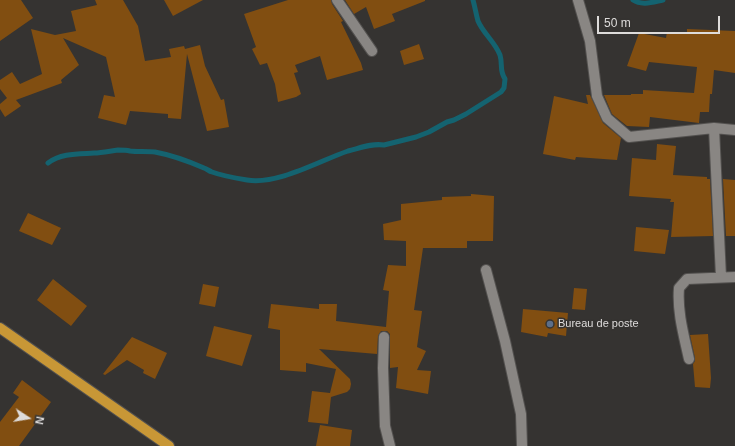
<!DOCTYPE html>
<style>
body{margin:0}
#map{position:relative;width:735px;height:446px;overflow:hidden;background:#353331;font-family:Helvetica,sans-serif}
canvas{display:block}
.north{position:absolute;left:8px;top:398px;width:40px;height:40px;-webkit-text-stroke:3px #353331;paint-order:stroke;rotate:102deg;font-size:11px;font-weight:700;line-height:16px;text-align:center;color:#dedcdb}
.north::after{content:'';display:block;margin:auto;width:14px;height:18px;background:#dedcdb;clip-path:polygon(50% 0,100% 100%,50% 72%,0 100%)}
.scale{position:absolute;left:597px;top:16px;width:123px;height:18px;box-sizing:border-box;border:2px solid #dedcdb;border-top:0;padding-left:5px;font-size:12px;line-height:14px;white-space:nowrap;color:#dedcdb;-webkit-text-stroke:3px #353331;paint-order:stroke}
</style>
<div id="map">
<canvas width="735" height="446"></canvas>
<div class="north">N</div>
<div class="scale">50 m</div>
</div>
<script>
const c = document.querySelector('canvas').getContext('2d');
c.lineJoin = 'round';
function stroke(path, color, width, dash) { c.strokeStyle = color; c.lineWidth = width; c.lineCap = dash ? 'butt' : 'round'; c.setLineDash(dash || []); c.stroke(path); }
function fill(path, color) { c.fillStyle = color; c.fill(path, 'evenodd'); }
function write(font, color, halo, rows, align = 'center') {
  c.font = font + ' Helvetica,sans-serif'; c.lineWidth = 3; c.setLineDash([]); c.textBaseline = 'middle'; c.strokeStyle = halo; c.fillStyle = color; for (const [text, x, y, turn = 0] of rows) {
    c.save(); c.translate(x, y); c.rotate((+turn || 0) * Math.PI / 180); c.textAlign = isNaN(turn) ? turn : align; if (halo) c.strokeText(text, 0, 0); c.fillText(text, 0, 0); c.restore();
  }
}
stroke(new Path2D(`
 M633,0C642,6 653,2 663,0
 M48,163C61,153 79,154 94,153C102,153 110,151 118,150C123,150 126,150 130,151C138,152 146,151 155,152C171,155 188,161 204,168C207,169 209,171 212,172C223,176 235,178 247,180C278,185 319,161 348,151C360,148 372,143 384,145L416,137L429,132L447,122L454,120L466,114L501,92L504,88L505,79C499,70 503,65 500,55C495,42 483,33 478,21C476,14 475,7 473,0`), '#146370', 5);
fill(new Path2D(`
 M0,0H21L33,18L0,41Z
 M95,0H123L138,26L145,61L171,57L169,49L184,46L185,49L200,45L205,66L221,100L224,99L229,127L207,131L187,54L181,119L168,118V114L130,111L126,125L98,118L104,95L115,97L106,57L63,38L79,65L61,80L62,83L16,100L21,106L5,117L0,109V104L7,98L0,89V80L12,72L20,84L42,74L31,29L55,35L76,31L71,11L97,5Z
 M164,0H203L173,16Z
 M288,0H331L332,4L343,21L341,22L361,63L363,70L327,80L320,56L295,65L298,72L294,73L301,94L296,97L278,102L275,84L267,63L260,65L252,49L256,47L244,14Z
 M345,0H425V1L392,14L395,21L374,29L366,7L354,14Z
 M687,29L735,31V73L714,70L712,94H710L709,112H700L699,123L650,117L649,127L627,126L612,114L604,95H631V94H643V90L694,93L697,67L649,62L646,71L627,66L639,33L666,38L667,32L687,33Z
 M419,44L424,59L404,65L400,51Z
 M586,95H590L603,123L621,138L617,160L576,157L575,160L543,154L554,96L588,104Z
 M657,144L676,146L673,175L707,177V179H710L713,236L671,237L674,202H670L671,199L629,196L632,158L656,160Z
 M723,179L735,180V236H726Z
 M471,194L494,196L493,241H467V248H423L414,310L422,311L417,347L426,351L417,370L431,371L428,394L396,388L398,367L390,368V334L387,331H381L378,336L377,354L319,349L350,379L351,384L350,389L347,392L331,397L328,424L308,422L312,391L330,393L336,369L306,363V372L280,370V330L268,328L271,304L319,309V304H337L336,321L386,327L389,291L383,290L388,265L406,266V241L384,240L383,224L401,220V204L442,200V197L471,196Z
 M28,213L61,228L52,245L19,231Z
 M636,227L669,230L665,254L634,251Z
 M53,279L87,306L71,326L37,300Z
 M203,284L219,287L215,307L199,304Z
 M574,288L587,289L585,310L572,309Z
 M523,309L568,313L566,336L548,333L547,337L521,332Z
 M214,326L252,335L242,366L206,356Z
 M708,334L711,378L710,388L695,387L693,364L695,361V358L690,335Z
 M132,337L167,353L155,379L143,373L144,370L127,360L105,375L103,374Z
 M22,380L51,402L19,446H0V422L19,397L13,393Z
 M320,425L352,430L350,446H316Z`), '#814e11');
const minor = new Path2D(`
 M337,0L372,51
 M578,0L590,41L597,96L607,118L629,137L714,128L735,130
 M714,128L721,277
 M486,270L505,341L521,414L522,446
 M384,337L383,368L385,426L390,446
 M689,359C684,336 677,312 679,288L687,279L735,277`);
const major = new Path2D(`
 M0,328L169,446`);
stroke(minor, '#53514f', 12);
stroke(major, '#53514f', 12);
stroke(minor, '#898683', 10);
stroke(major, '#c89736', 10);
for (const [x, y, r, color] of [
 [550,324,4,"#5c6f8a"]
]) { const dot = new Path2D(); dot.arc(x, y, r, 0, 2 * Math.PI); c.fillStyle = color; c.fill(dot); stroke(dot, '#353331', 1.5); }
write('11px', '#dedcdb', '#353331', [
 ["Bureau de poste",558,324]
], 'left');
</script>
